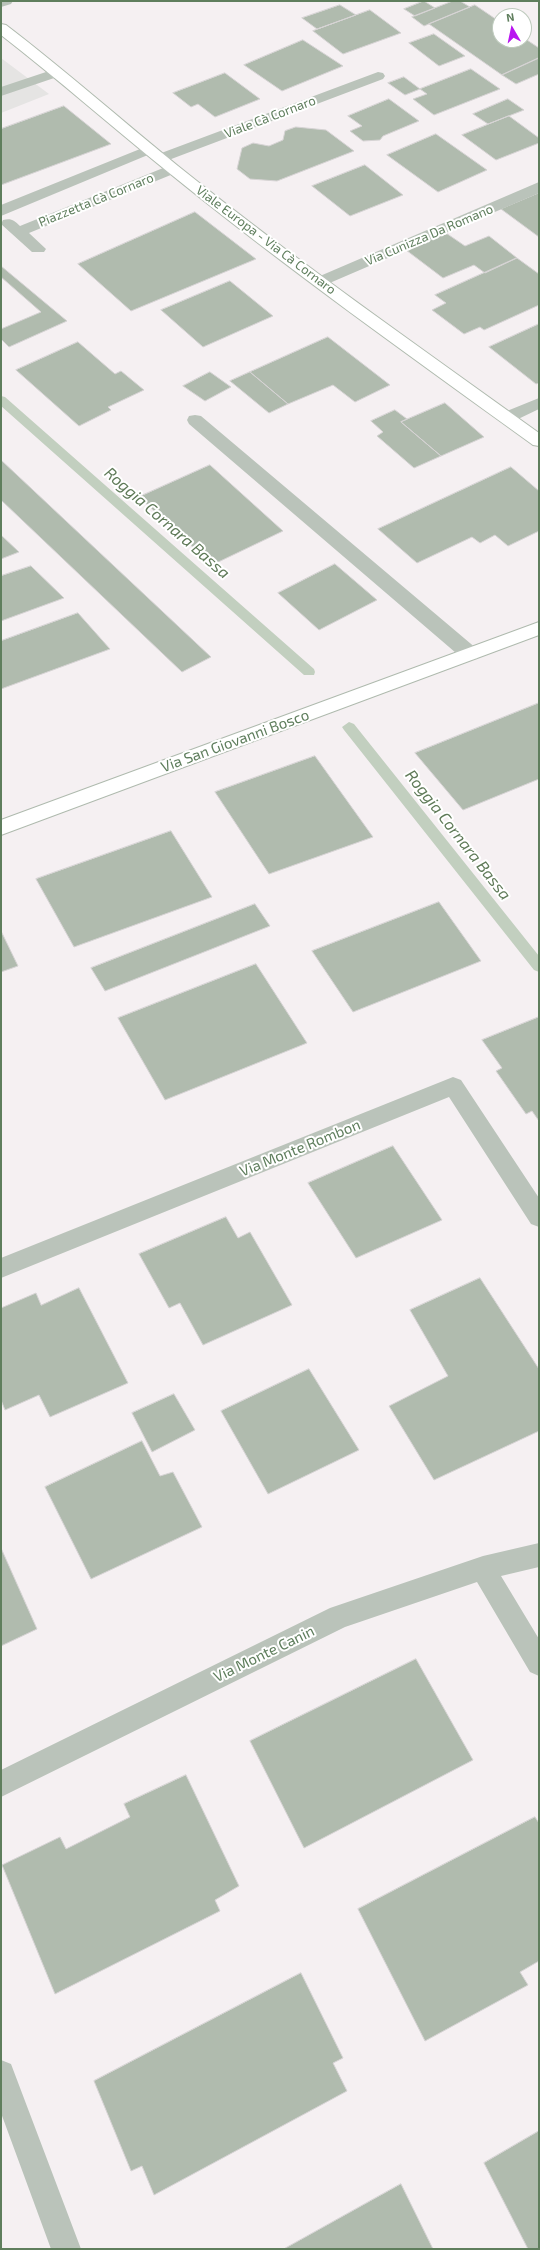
<!DOCTYPE html>
<meta charset="utf-8">
<style>
body{margin:0}
#map{position:relative;width:540px;height:2250px;overflow:hidden;background:#f5f0f2;font-family:"Exo 2",sans-serif}
canvas{display:block}
.frame{position:absolute;inset:0;border:2px solid #5f7e5d;pointer-events:none}
.north{position:absolute;left:492px;top:8px;width:40px;height:40px;box-sizing:border-box;background:#fff;border:1px solid #bfcbbe;border-radius:50%;rotate:351deg;font-size:11px;font-weight:700;line-height:16px;text-align:center;color:#5f7e5d}
.north::after{content:'';display:block;margin:auto;width:14px;height:18px;background:#b915f0;clip-path:polygon(50% 0,100% 100%,50% 72%,0 100%)}
</style>
<div id="map">
<canvas width="540" height="2250"></canvas>
<div class="frame"></div>
<div class="north">N</div>
</div>
<script>
const c = document.querySelector('canvas').getContext('2d');
c.lineJoin = 'round';
function fill(path, color) { c.fillStyle = color; c.fill(path, 'evenodd'); }
function stroke(path, color, width, dash) { c.strokeStyle = color; c.lineWidth = width; c.lineCap = dash ? 'butt' : 'round'; c.setLineDash(dash || []); c.stroke(path); }
function write(font, color, halo, rows, align = 'center') {
  c.font = font + ' "Exo 2",sans-serif'; c.lineWidth = 4; c.setLineDash([]); c.textBaseline = 'middle'; c.strokeStyle = halo; c.fillStyle = color; for (const [text, x, y, turn = 0] of rows) {
    c.save(); c.translate(x, y); c.rotate((+turn || 0) * Math.PI / 180); c.textAlign = isNaN(turn) ? turn : align; if (halo) c.strokeText(text, 0, 0); c.fillText(text, 0, 0); c.restore();
  }
}
fill(new Path2D(`
 M1,58L49,94L1,113Z`), '#e5e4e3');
fill(new Path2D(`
 M1,396L5,397L314,669L315,672L314,675H304L1,406Z
 M349,722L354,724L539,956V972L534,970L344,730L342,727Z`), '#c2cfbf');
const building = new Path2D(`
 M424,1L435,8L415,16L404,9Z
 M453,1H460L470,7L424,26L412,17Z
 M340,5L356,15L317,29L302,18Z
 M475,5L500,22V40H524V38L539,48V58L502,75L429,24Z
 M370,10L401,33L343,54L313,31Z
 M434,34L465,56L439,66L409,43Z
 M303,40L343,66L282,91L244,65Z
 M539,58V74L516,84L502,75Z
 M471,69L500,89L434,115L413,99L427,94L420,89Z
 M225,73L260,99L215,117L198,104L191,107L173,93Z
 M404,77L420,89L405,95L388,83Z
 M389,99L419,121L383,136L380,140L363,141L350,131L362,126L348,116Z
 M508,99L524,110L488,124L473,114Z
 M64,106L111,144L1,185V129Z
 M509,116L539,138V143L496,160L462,135Z
 M296,127L326,130L354,151L277,181L250,179L237,169L242,148L253,143L269,146L283,140L285,131Z
 M436,134L487,170L438,192L387,155Z
 M365,165L403,195L350,216L312,186Z
 M539,193V237L501,209Z
 M195,212L256,259L131,311L78,264Z
 M446,233L465,246L489,236L517,258L485,273L474,265L443,278L406,250Z
 M517,258L539,274V305L484,330L480,327L464,334L432,310L446,303L435,295Z
 M1,266L67,321L9,347L1,339Z
 M1,277L41,312L1,329Z
 M230,281L273,316L203,347L161,310Z
 M539,324V383L536,384L489,347Z
 M328,337L390,385L355,402L333,385L288,404L250,372Z
 M78,342L115,374L121,371L144,390L108,407L111,410L79,426L16,370Z
 M210,372L231,387L205,401L183,386Z
 M250,372L288,404L269,413L230,381Z
 M445,403L484,437L441,456L401,422Z
 M395,410L407,419L401,422L441,456L414,468L377,436L383,432L371,421Z
 M1,460L211,657L182,672L1,500Z
 M210,465L283,531L212,565L139,497Z
 M511,467L539,491V531L508,546L495,535L480,543L472,537L417,563L378,529Z
 M1,535L19,552L1,559Z
 M335,564L377,600L319,630L278,593Z
 M31,566L64,598L1,621V576Z
 M78,613L110,649L1,689V641Z
 M539,703V779L463,810L415,753Z
 M315,756L373,837L269,874L215,792Z
 M171,831L212,897L74,947L36,879Z
 M439,902L481,961L353,1012L312,951Z
 M255,904L270,926L105,991L91,968Z
 M1,931L18,966L1,972Z
 M256,964L307,1043L165,1100L118,1018Z
 M539,1017V1121L532,1111L526,1114L496,1071L502,1068L482,1040Z
 M393,1146L442,1220L356,1258L308,1183Z
 M226,1217L238,1238L250,1232L292,1305L203,1345L180,1303L169,1308L139,1254Z
 M480,1278L539,1369V1431L434,1480L389,1406L448,1376L410,1310Z
 M79,1288L128,1383L50,1417L39,1395L5,1410L1,1400V1308L36,1293L41,1305Z
 M309,1369L359,1450L268,1494L221,1411Z
 M174,1394L195,1430L152,1452L132,1413Z
 M142,1441L160,1476L173,1472L202,1527L91,1579L45,1487Z
 M1,1548L37,1629L1,1646Z
 M416,1659L473,1760L304,1848L250,1741Z
 M186,1775L239,1886L215,1900L220,1911L55,1994L2,1865L60,1837L66,1849L130,1817L124,1804Z
 M535,1817L539,1823V1961L520,1972L528,1985L425,2041L358,1909Z
 M301,1973L343,2058L333,2063L347,2091L154,2195L142,2166L131,2171L94,2081Z
 M539,2131V2249H528L484,2163Z
 M401,2184L433,2249H284Z`);
fill(building, '#b0bbae');
stroke(building, '#d6d3d4', 1);
const secondary = new Path2D(`
 M1,24L6,25C65,70 120,119 178,166C295,260 418,346 539,433V446L533,445C410,356 286,268 168,172C112,127 58,79 1,35Z
 M539,622V635L1,835V820Z`);
stroke(secondary, '#afbaae', 2);
fill(new Path2D(`
 M1,1H13L11,4L1,7Z
 M58,68L65,72L63,75L1,96V87Z
 M378,72L383,73L385,76L383,79L166,161H156L154,158L156,155Z`), '#bac3ba');
fill(new Path2D(`
 M150,145L155,146L157,149L155,152L1,216V205Z
 M173,164L178,166L181,169L178,172L29,233L46,249L44,252H32L1,224L3,220C11,218 14,220 20,226Z
 M539,182V193L325,285H313L311,282L313,279Z
 M539,398V409L514,421H502L500,417L502,413Z
 M195,415L201,416L477,649L479,654L477,659L470,660L463,659L189,424L187,420L189,416Z
 M453,1077L461,1080L539,1198V1227L531,1224L449,1097L1,1278V1258Z
 M539,1543V1567L501,1576L539,1639V1676L530,1672L477,1582L345,1627L1,1797V1770L330,1608L483,1556Z
 M1,2060L11,2064L81,2249H51L1,2113Z`), '#bac3ba');
fill(secondary, '#fff');
write('13px', '#5f7e5d', '#fff', [
 ["Viale Cà Cornaro",270,117,-21],
 ["Piazzetta Cà Cornaro",96,200,-22],
 ["Via Cunizza Da Romano",429,235,-23],
 ["Viale Europa - Via Cà Cornaro",266,240,37]
]);
write('15px', '#5f7e5d', '#fff', [
 ["Via San Giovanni Bosco",235,741,-20],
 ["Via Monte Rombon",300,1148,-22],
 ["Via Monte Canin",264,1654,-26]
]);
write('italic 16px', '#5f7a58', '#fff', [
 ["Roggia Cornara Bassa",167,523,41],
 ["Roggia Cornara Bassa",458,835,52]
]);
</script>
